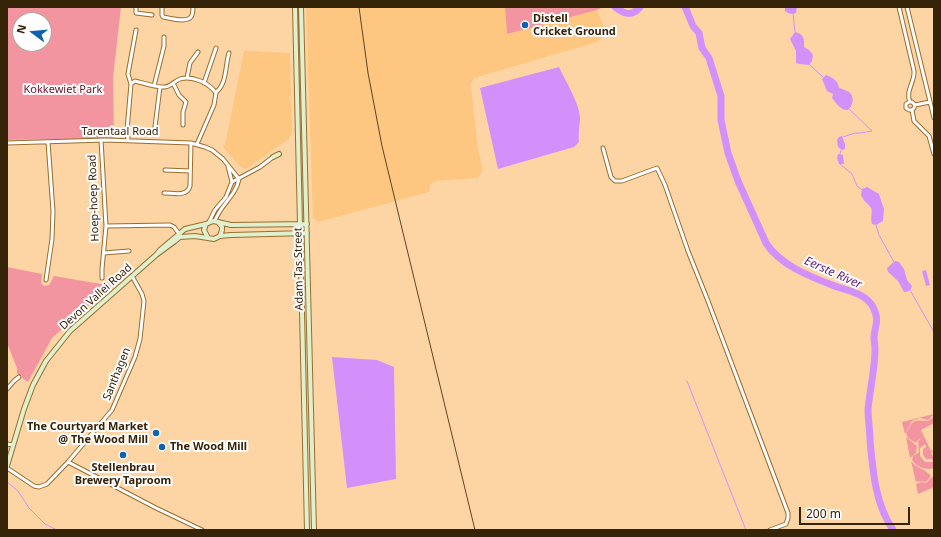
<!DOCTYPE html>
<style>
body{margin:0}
#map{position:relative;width:941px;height:537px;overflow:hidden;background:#fdd5a4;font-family:"Noto Sans",sans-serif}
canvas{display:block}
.frame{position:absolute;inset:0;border:8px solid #362409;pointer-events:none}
.north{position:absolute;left:12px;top:12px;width:40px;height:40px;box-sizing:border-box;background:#fefefe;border:1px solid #aea79c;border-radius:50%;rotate:286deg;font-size:11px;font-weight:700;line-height:16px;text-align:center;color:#362409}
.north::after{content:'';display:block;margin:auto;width:14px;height:18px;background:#0e63b1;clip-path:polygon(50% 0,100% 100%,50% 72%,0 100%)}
.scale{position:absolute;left:799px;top:507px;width:111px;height:18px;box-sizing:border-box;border:2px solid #362409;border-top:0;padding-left:5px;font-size:12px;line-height:14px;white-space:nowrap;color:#362409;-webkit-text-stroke:3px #fefefe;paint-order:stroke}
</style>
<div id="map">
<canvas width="941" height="537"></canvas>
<div class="frame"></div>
<div class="north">N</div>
<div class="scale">200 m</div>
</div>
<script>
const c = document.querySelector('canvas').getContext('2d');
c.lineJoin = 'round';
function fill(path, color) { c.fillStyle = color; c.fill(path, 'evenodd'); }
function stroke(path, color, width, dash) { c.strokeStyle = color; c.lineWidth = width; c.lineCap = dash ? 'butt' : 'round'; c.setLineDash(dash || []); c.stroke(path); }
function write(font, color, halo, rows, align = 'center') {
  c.font = font + ' "Noto Sans",sans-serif'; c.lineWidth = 4; c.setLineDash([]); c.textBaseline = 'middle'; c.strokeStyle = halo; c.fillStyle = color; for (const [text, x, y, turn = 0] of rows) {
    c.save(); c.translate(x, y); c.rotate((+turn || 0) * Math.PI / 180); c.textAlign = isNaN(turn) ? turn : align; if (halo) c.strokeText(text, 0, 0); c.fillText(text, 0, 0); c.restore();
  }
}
fill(new Path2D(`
 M306,7H505L507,34L597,10L604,27L605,32L604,36L597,42L474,78L471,84L478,149L483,170L478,178L435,181L430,185L429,192L318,222L313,218Z
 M244,51L290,53L291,96H289V100H291L292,132L289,139L246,169L242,168L223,147L225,145Z`), '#fdc681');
fill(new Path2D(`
 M7,7H121L113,78L114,138L7,140ZM20,20H44V44H20Z
 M505,7H603L597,10L507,34Z
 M7,267L42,274L41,283L44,286L49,285L54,276L101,284H104L107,281L111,286L52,338L28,382L23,379L21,375L17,374V368L7,343Z
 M934,414L928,420L920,418L912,421L905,434L902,422Z
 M934,417V423L921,430L931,451L934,450V451L931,453L934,458V468C926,471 917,467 912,460L913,456L919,452L918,441L922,438L918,440L916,443L908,438L906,433C914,419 913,420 928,421ZM925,444L926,447L923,449V455L926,459H932L933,462H925L920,456V448Z
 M906,437L917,446L916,453L910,458Z
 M911,461C916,468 926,469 931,476L926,482L919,481L916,482Z
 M932,477L934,478V487L918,494L916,484L921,482L926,483Z`), '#f295a0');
fill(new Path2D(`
 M785,7H797L796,13C792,15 789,14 785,11Z
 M795,32C803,33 805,40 804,47L809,50L813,55L812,61L809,65L799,64L796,63V51L790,39Z
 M559,67C565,80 579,102 580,117C580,125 578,133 579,142L574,147L498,169L480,88Z
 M826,75C833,78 838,80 839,88C842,89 846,90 849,92C855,96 853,106 848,110C841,111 836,103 832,98L833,94L827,91L822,79Z
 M842,136L845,144V149L842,150L838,147L837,140L839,137Z
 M838,154L843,155L844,164H839L837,158Z
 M867,187L879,194L884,209L883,221L876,225L872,224C870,219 873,211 871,208C868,203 863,201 861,195L862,189Z
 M895,261L899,262L904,269L907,280L912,286C911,290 908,292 904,292L898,281L888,272L887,268Z
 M926,270L930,285L926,286L922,271Z
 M332,357L377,360L394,367L396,479L347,488Z`), '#d490fa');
stroke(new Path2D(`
 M793,14L795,32
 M809,64L823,77
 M843,137L855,133H861L872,131L849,109
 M840,154L841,150
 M840,164L852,174L857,186L862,190
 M876,225L879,235L894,262
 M910,290L934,332
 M687,381L746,530
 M7,482L18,491L29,508L45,524L57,530`), '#d490fa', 1);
stroke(new Path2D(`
 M615,7C624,14 632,17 640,7
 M685,7L686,9L693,26L699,33L702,48L709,58L721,96V120L728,153L738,181L766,243C780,265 809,276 832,285C846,291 865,292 873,307C880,321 875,324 874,337C874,341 875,345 875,349C875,369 870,389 868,409C868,419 870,430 870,440C873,472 875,503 893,530`), '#d490fa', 7);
const street = new Path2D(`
 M136,7V13L152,15
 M162,7V15L163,17C170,18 186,23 191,17C193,14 193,10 193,7
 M899,7L914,71C915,82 905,91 910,102
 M907,7L934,118
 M187,78L190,63L198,52
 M173,83L179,95L186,102L183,112V125
 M204,83L216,48
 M131,84L135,81C144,83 154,87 163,87C170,88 174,81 180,79C192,75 209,83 216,93L214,105L197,144
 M154,86L164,46V37
 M216,92C227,84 225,66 229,53
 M915,105L930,102
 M912,110H909L906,108V104L909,102H912L915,105L914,108L912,110L914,121L929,136L934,154
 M155,127L160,87
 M101,140L106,226L102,269V278
 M128,140L127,130L131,84L128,74L136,30
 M7,143L106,140L191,143L205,147L212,150L223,159L239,179C236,196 220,205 215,221
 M603,148L611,177L615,181H622L657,168L665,185L688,251L708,301L788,513V518L786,524L770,530
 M228,166L232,182
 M165,170L190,171
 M232,182L260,167L273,157
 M164,193C174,193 187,197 190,186L191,143
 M209,222L215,210L226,197L232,182
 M106,226L170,225L174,227L180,235
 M104,253L129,251
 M46,280L52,239L53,211L48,142
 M7,389L14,381L19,377
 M7,444L13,445
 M68,462L156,508L202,530
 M7,468L34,486L39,487L47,484L68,462L112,410L135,357L140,339L144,301L142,294L132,276`);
const secondary = new Path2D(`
 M295,7L307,530
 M301,7L314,530
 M273,157L279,154
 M218,222L231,225L307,224
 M206,224L204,230L208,238
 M220,236L231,235L307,233
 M7,466L24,409L33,385L46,361L70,331L156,255L175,241L180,237L195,236L214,239L220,236L222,230V227L218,222L213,221L206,224L185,229L160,250L156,255`);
stroke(street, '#996c2e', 5);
stroke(secondary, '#996c2e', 6);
stroke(street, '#fff', 3);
stroke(secondary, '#def0cd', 4);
stroke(new Path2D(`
 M359,7L368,73L382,146L475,530`), '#5c4526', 1);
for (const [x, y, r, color] of [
 [525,25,4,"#0e63b1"],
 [156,433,4,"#0e63b1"],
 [162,447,4,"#0e63b1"],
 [123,455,4,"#0e63b1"]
]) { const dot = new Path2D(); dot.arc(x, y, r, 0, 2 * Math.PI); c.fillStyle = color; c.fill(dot); stroke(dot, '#fefefe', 1.5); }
write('bold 11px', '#362409', '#fefefe', [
 ["Distell",533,19],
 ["Cricket Ground",533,32],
 ["The Courtyard Market",148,427,"right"],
 ["@ The Wood Mill",148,440,"right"],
 ["The Wood Mill",170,447],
 ["Stellenbrau",123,468,"center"],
 ["Brewery Taproom",123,481,"center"]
], 'left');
write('11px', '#671428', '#fefefe', [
 ["Kokkewiet Park",63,90]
]);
write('11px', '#362409', '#fefefe', [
 ["Tarentaal Road",120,132],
 ["Hoep-hoep Road",94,198,-92],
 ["Adam Tas Street",299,269,-91],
 ["Devon Vallei Road",96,297,-42],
 ["Santhagen",117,374,-68]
]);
write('italic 12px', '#5b1a78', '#fefefe', [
 ["Eerste River",833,273,24]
]);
</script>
